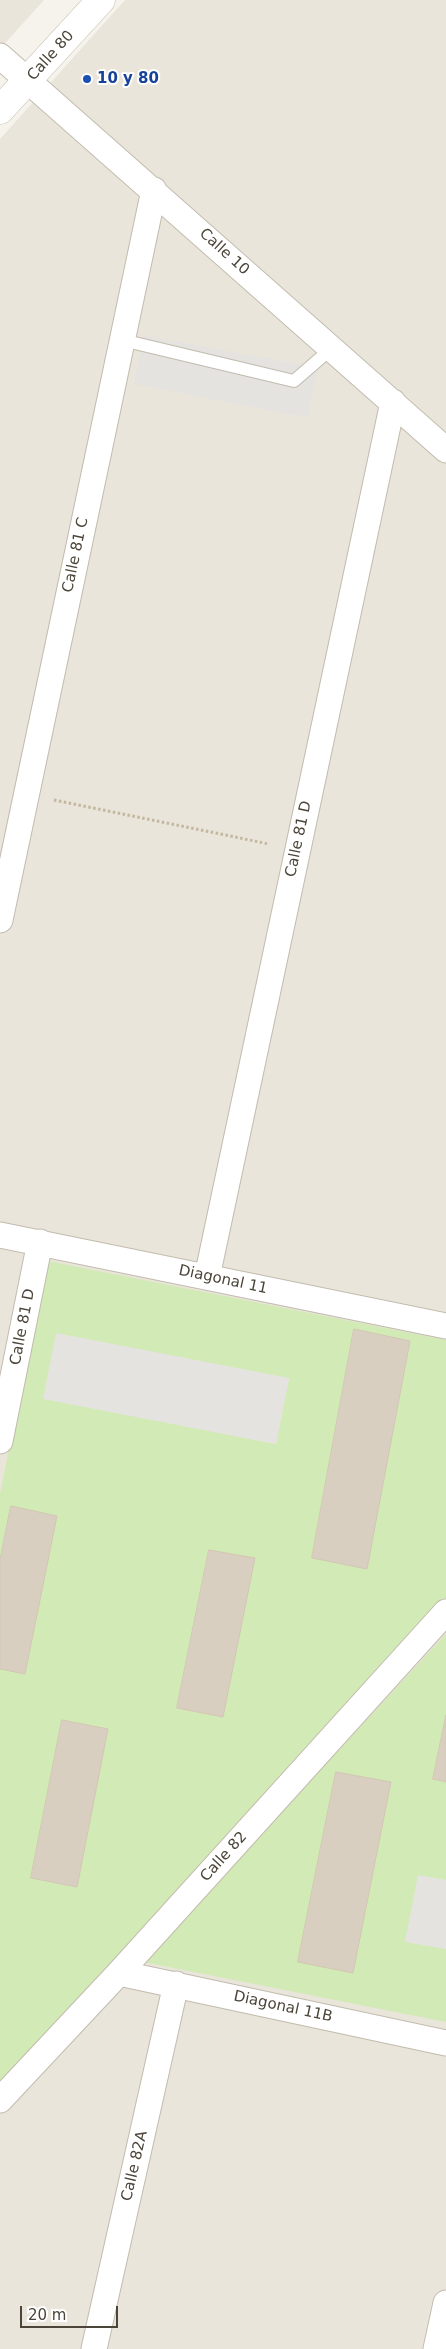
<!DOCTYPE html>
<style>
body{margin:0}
#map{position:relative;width:446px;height:2349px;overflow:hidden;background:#f6f3ec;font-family:"DejaVu Sans",sans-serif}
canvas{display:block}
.scale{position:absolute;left:20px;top:2306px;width:98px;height:22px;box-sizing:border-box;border:2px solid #4b4439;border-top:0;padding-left:6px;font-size:15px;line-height:18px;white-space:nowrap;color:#4b4439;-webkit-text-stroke:4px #fff;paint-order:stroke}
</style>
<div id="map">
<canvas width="446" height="2349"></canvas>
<div class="scale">20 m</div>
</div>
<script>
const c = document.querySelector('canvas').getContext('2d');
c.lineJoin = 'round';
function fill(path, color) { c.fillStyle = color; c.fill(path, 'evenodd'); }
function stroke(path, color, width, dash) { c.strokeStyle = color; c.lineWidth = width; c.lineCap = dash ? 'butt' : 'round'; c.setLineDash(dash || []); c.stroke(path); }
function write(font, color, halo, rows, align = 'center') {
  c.font = font + ' "DejaVu Sans",sans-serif'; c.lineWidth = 4; c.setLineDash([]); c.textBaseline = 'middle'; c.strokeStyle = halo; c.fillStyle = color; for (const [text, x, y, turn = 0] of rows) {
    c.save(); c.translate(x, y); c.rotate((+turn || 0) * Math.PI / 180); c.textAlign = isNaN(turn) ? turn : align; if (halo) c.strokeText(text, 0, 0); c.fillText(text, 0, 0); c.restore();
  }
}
fill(new Path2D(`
 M0,0H44L0,49Z
 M125,0H446V2349H0V139Z`), '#eae5da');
fill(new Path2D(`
 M48,1261L446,1340V1600L0,2083V1669L25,1673L56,1516L11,1507L0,1560V1493ZM354,1330L410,1341L366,1569L312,1558ZM289,1378L276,1444L43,1398ZM209,1550L255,1559L223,1717L177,1707ZM62,1720L108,1730L76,1887L31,1878Z
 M446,1634V2022L143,1962Z`), '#d2eab5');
fill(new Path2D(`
 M143,335L318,368L308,418L134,384Z
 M56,1333L289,1378L276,1444L43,1399Z
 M418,1875L446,1880V1949L405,1942Z`), '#e5e3e0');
const building = new Path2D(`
 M354,1329L410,1341L367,1569L312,1558Z
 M11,1506L57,1516L25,1674L0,1669V1560Z
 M209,1550L255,1558L223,1717L177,1708Z
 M446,1715V1782L433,1779Z
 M62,1720L108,1729L77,1887L31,1878Z
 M336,1772L391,1782L353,1973L298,1962Z`);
fill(building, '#d8cfc1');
stroke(building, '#d3c7b4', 1);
const service = new Path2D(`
 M122,340L294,381L332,348`);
const minor = new Path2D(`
 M0,56L446,450
 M0,920L154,190
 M0,1235L446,1326
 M207,1277L393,402
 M0,1441L40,1242
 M119,1973L446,2043
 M0,2100L119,1973L446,1612
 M94,2349L176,1984
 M436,2349L446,2303`);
const tertiary = new Path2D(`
 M0,110L101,0`);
stroke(service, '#c2bbae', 14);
stroke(minor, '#c2bbae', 27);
stroke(tertiary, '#c2bbae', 29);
stroke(new Path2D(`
 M54,800L269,844`), '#c4b79f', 3, [2.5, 2.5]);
stroke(service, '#fff', 12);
stroke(minor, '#fff', 25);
stroke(tertiary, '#fff', 28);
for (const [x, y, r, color] of [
 [87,79,5,"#1a4fb4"]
]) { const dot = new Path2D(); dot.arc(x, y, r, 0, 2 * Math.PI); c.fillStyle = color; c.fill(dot); stroke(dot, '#fff', 2); }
write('15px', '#4b4439', '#fff', [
 ["Calle 80",51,56,-48],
 ["Calle 10",224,252,42],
 ["Calle 81 C",76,555,-78],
 ["Calle 81 D",299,839,-78],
 ["Diagonal 11",223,1280,12],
 ["Calle 81 D",23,1327,-79],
 ["Calle 82",224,1857,-48],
 ["Diagonal 11B",283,2007,12],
 ["Calle 82A",135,2166,-77]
]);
write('bold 15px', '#164399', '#fff', [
 ["10 y 80",97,79]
], 'left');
</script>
